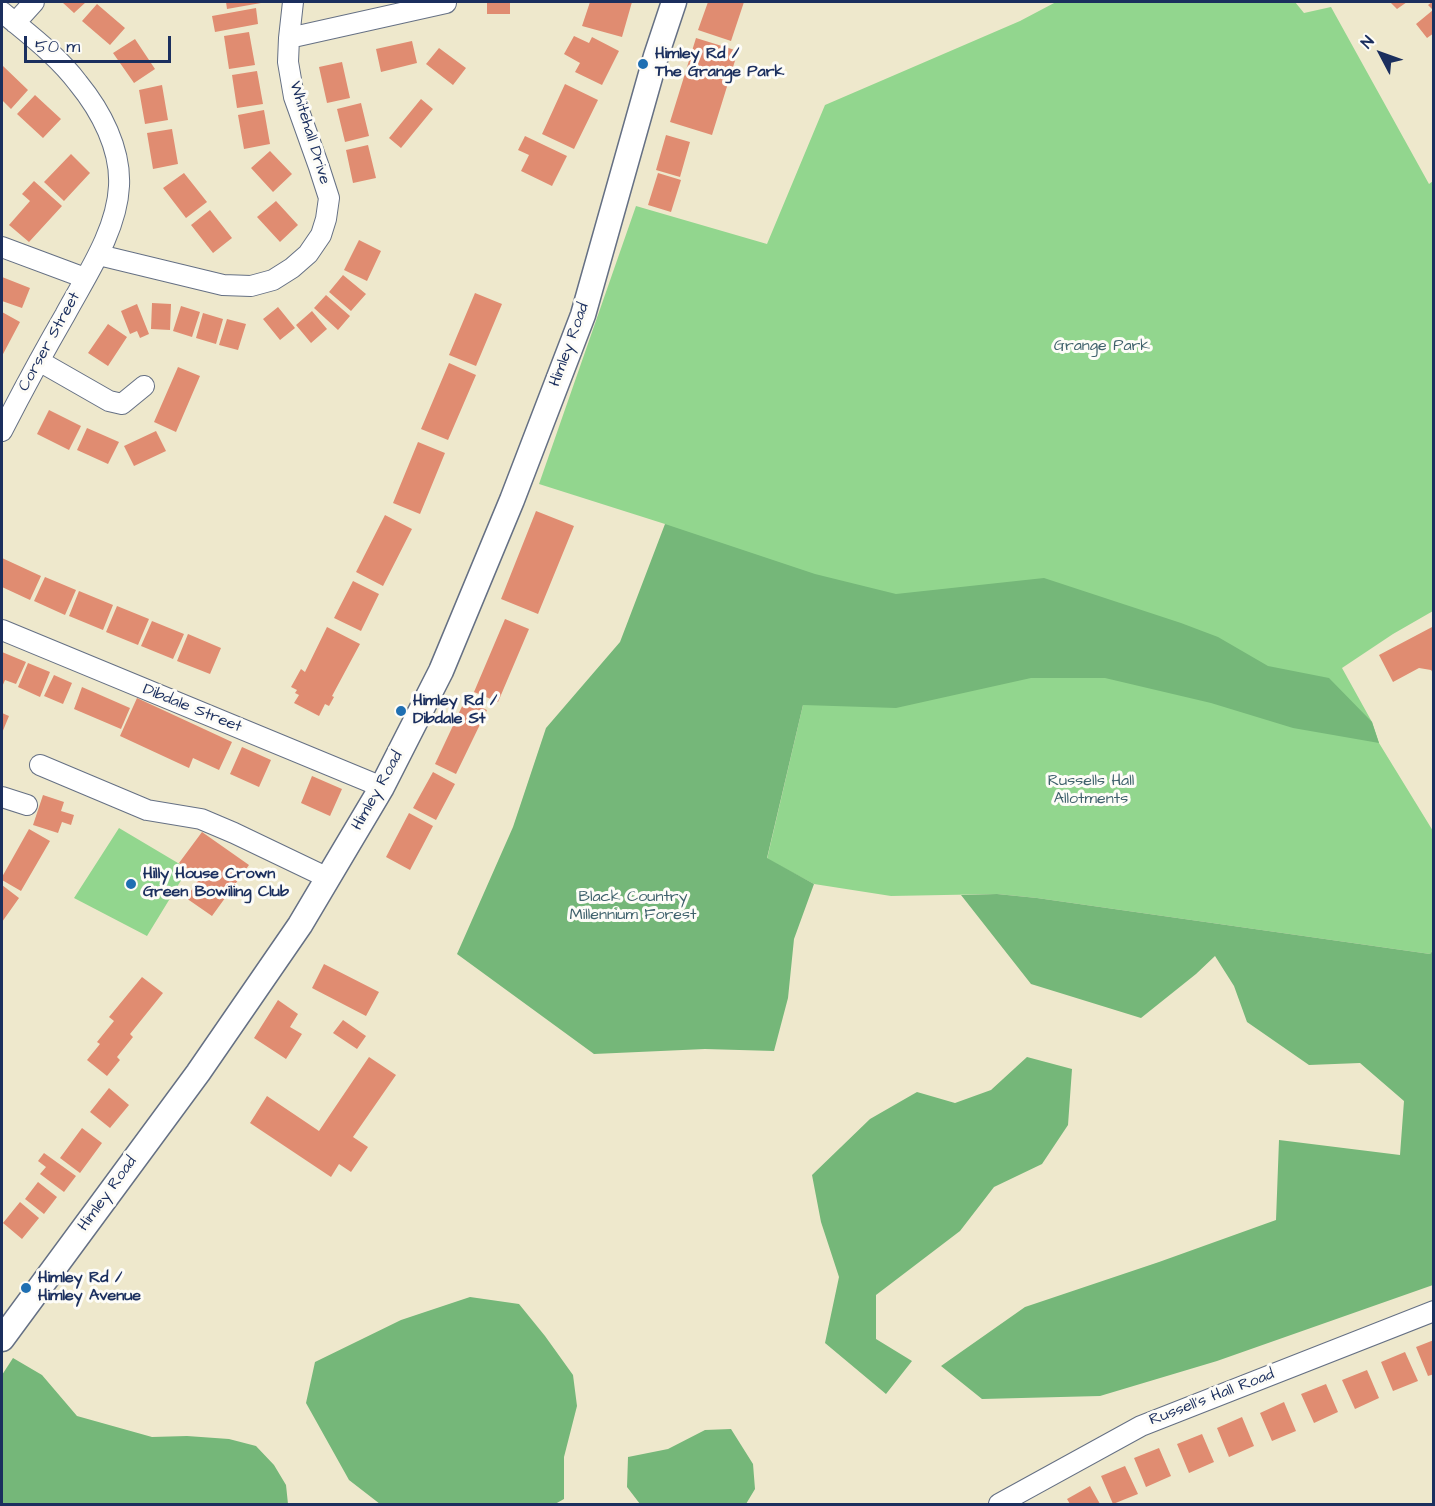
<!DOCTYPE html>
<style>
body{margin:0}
#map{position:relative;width:1435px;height:1506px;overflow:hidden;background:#eee8cc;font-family:"Architects Daughter",sans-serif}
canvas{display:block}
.frame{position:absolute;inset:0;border:3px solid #1b2f5e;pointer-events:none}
.north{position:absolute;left:1351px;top:24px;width:60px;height:60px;-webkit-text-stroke:4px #fdfcf7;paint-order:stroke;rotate:311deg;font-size:16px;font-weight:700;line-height:24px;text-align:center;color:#1b2f5e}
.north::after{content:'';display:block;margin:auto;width:21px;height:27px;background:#1b2f5e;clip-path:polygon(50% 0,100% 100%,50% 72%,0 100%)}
.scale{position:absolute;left:24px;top:36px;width:147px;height:27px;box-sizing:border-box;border:3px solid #1b2f5e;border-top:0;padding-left:8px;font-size:18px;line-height:21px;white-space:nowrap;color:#1b2f5e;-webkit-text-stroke:4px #fdfcf7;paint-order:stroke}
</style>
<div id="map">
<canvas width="1435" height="1506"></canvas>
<div class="frame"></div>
<div class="north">N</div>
<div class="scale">50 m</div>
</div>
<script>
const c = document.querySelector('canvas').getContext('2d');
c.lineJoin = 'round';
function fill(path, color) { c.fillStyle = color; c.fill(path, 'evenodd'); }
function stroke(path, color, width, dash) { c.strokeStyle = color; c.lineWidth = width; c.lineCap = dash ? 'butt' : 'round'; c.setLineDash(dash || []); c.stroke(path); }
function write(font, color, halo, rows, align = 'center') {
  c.font = font + ' "Architects Daughter",sans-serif'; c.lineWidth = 6; c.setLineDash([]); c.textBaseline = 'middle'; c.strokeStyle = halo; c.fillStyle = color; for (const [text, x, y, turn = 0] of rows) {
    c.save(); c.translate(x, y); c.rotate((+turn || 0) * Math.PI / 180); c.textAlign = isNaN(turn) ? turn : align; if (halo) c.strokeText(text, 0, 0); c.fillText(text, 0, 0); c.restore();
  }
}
fill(new Path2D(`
 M1056,2H1295L1304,13L1331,7L1429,184L1433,181V611L1393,634L1342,668L1372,722L1379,743L1433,831V950L1430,954L1037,898L997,894L891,896L814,884L767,859L803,705L665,524L539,484L636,206L767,244L825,105L1020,21Z
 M119,828L188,869L147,936L74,898Z`), '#92d68e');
fill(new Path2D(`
 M665,524L815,574L896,594L1044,578L1181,623L1218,637L1268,666L1329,678L1372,722L1379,743L1293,728L1211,703L1105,678H1031L896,708L803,705L767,858L814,884L794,939L788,998L774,1051L705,1049L594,1054L457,954L513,827L546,728L620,642Z
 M997,894L1037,898L1430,954L1433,950V1285L1217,1361L1100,1396L982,1399L941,1366L1025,1307L1159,1262L1276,1220L1279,1140L1400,1155L1404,1101L1360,1063L1309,1065L1247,1022L1234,986L1215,956L1196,974L1141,1018L1031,984L961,895Z
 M1027,1057L1072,1069L1068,1125L1042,1164L994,1187L960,1231L876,1295V1339L912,1361L886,1394L825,1343L839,1277L821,1222L812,1175L870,1119L917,1092L955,1103L991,1090Z
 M470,1297L519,1304L545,1336L573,1375L577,1406L564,1457V1499L555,1504H380L349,1480L306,1403L315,1362L401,1320Z
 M13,1358L42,1375L77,1416L152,1437L187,1436L229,1439L256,1446L274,1465L286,1485L288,1504H2V1375Z
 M731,1429L753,1464L755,1489L746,1504H640L627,1487L628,1457L668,1449L705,1430Z`), '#75b779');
fill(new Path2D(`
 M62,2H86L74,13Z
 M226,2H261V3L227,9Z
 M487,2H510V14H487Z
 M590,2H632L622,37L582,26Z
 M708,2H744L731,41L698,30Z
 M1390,2H1407L1397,9Z
 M1432,2H1434V33L1427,38L1416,24L1433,10L1428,5Z
 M97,4L125,28L110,45L82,21Z
 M256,8L258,24L215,32L212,16Z
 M249,32L255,65L229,69L224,36Z
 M574,36L589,43L592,37L619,51L602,85L575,72L580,63L564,54Z
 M696,38L738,51L712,135L670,122Z
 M135,39L155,69L134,83L113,53Z
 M412,41L417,63L381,72L376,49Z
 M439,48L466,68L453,85L426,64Z
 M342,62L350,98L327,103L319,67Z
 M3,66L28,90L11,109L2,100V68Z
 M257,71L263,104L237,108L232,75Z
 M565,84L598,100L574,149L542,134Z
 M162,85L168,120L145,124L139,90Z
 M35,95L61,119L43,138L17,114Z
 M421,99L433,109L401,148L389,138Z
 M361,103L369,136L345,142L337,109Z
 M264,110L270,144L244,149L238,115Z
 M172,129L178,164L153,169L147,133Z
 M666,135L690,142L680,177L656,170Z
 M525,136L567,156L552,186L521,171L529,155L518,150Z
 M368,145L376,178L353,183L346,150Z
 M270,151L292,174L273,192L251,168Z
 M71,154L90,173L64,201L44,182Z
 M184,173L207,202L186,218L163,188Z
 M658,173L681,180L671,212L648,205Z
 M34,181L62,206L29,242L9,225L30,201L22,194Z
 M276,201L298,225L280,242L257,217Z
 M210,210L232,238L213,253L191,225Z
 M359,240L381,251L367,281L344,270Z
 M343,275L366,294L351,311L329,292Z
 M2,277L30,288L22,308L2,301Z
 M475,293L502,304L476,366L449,355Z
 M326,295L350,316L338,330L314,308Z
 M152,303L171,304L170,330L151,329Z
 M137,304L149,334L140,338L137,331L130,334L121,311Z
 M181,306L200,312L192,337L173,331Z
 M278,307L295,328L280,340L263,319Z
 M312,311L327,329L311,343L296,325Z
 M2,312L20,322L2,356Z
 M203,313L223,319L216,344L196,338Z
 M227,319L246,324L238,350L219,345Z
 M108,324L127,337L108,366L88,353Z
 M449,363L476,375L448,440L421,429Z
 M178,367L200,376L176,432L154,422Z
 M49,410L81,426L69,450L37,434Z
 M87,428L119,442L108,464L77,450Z
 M156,431L166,451L134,466L124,446Z
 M418,442L445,453L420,514L393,503Z
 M536,511L574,526L538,614L501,599Z
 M385,515L412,529L383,586L356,572Z
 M2,558L41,576L30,600L2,587Z
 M45,577L76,590L65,615L34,601Z
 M353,581L379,594L361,631L334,618Z
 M79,591L113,605L103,630L69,616Z
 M117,606L149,619L138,645L106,632Z
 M505,619L529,629L498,702L474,692Z
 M152,621L184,634L173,659L141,646Z
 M1434,626V674L1431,670L1419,668L1393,682L1379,655Z
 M327,627L360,644L332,696L334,697L329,706L325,704L319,716L294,703L299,695L295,693L297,690L291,687L301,669L305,672Z
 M188,634L221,648L210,674L177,661Z
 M2,652L26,662L16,684L5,680L2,687Z
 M28,663L50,672L40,697L18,687Z
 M54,675L72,683L63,704L44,696Z
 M82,687L130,708L121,729L74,709Z
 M137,698L232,742L219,770L193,758L189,768L120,736Z
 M465,700L487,710L456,774L435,764Z
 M2,713L9,716L2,733Z
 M242,747L271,760L259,787L230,774Z
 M433,772L455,784L436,820L413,808Z
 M312,776L342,789L330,816L301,803Z
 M43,795L64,802L61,811L74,815L71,825L62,822L58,833L33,825Z
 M409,813L433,826L410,870L386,857Z
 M29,829L50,841L21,891L2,880V877Z
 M202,832L249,865L212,916L186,898L200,878L179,863Z
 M2,885L19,898L2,922Z
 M324,964L379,992L366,1016L312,988Z
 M142,977L163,993L130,1034L133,1037L117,1057L120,1060L107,1076L87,1060L100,1044L97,1042L114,1021L109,1017Z
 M278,1000L298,1014L290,1027L302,1034L286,1059L254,1038Z
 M343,1020L366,1036L357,1049L333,1033Z
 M369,1057L396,1075L353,1137L368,1147L351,1172L339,1164L331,1177L250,1123L267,1096L319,1131Z
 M109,1088L129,1105L110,1128L90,1112Z
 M82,1128L102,1143L80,1173L60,1158Z
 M44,1153L76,1176L64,1192L40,1174L46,1167L38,1161Z
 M38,1182L57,1197L44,1214L25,1199Z
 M20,1202L39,1218L22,1239L3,1223Z
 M1434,1340V1374L1428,1376L1416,1347Z
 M1405,1352L1418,1381L1393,1391L1381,1362Z
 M1367,1370L1379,1398L1355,1409L1342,1380Z
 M1326,1384L1338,1412L1314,1423L1301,1394Z
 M1284,1402L1296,1431L1272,1441L1260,1413Z
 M1242,1417L1254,1446L1229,1457L1217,1428Z
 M1202,1434L1214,1462L1189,1473L1177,1444Z
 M1159,1448L1171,1476L1146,1487L1134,1458Z
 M1125,1466L1138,1494L1113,1504L1101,1476Z
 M1090,1486L1100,1504H1070L1067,1499Z`), '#e08c71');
const minor = new Path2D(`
 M2,12C28,34 57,55 78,83C101,111 121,149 119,186C117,231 86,276 65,315C43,353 22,392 2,431
 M15,23L34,2
 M289,38L446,3
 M2,247L85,278
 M99,255L223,285L251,286L273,280L292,268L308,254L321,235L326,219L329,198L319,167L294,97L288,62L289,38L293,2
 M39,361L109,401L122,404L144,386
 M2,630L382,787
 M40,765L147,810L201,819L234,833L328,878
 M2,797L27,805
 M999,1504L1141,1426L1434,1311`);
const major = new Path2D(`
 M2,1339L198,1073L300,925L382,787L441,671L512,500L583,315L656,56L674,2`);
stroke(minor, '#657084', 22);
stroke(major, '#657084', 27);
stroke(minor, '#fff', 20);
stroke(major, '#fff', 24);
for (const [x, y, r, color] of [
 [643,64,6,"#1f6fb2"],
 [401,711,6,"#1f6fb2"],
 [131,884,6,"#1f6fb2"],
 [26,1288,6,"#1f6fb2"]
]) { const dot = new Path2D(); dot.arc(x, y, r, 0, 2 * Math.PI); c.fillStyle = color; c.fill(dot); stroke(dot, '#fdfcf7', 2); }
write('bold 16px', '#1b2f5e', '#fdfcf7', [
 ["Himley Rd /",655,55],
 ["The Grange Park",655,73],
 ["Himley Rd /",413,702],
 ["Dibdale St",413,720],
 ["Hilly House Crown",143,875],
 ["Green Bowiling Club",143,893],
 ["Himley Rd /",38,1279],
 ["Himley Avenue",38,1297]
], 'left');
write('16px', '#1b2f5e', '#fdfcf7', [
 ["Whitehall Drive",309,133,73],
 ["Corser Street",50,342,-61],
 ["Himley Road",570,345,-70],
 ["Dibdale Street",192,709,22],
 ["Himley Road",378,791,-61],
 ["Himley Road",108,1194,-54],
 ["Russell's Hall Road",1212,1398,-21]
]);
write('16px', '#3f616c', '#fdfcf7', [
 ["Grange Park",1102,347],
 ["Russells Hall",1091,782],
 ["Allotments",1091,800],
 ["Black Country",633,898],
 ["Millennium Forest",633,916]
]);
</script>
